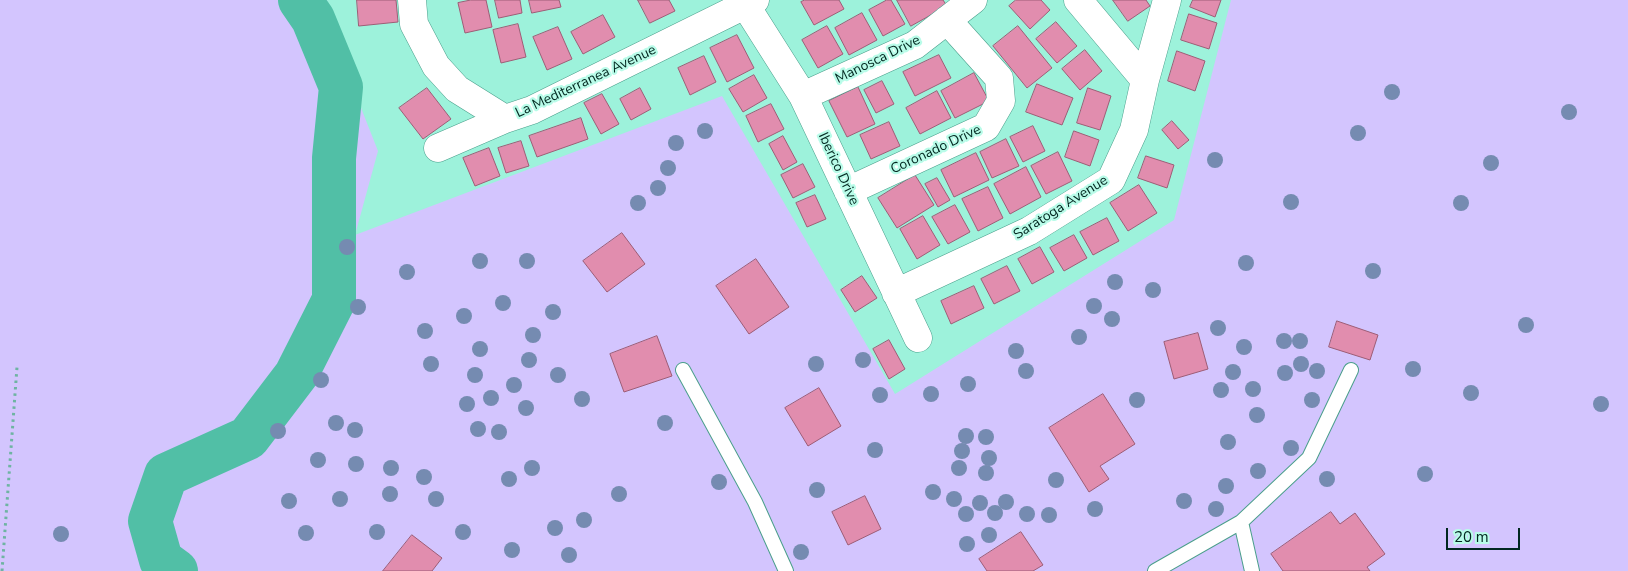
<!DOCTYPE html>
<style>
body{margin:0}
#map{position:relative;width:1628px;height:571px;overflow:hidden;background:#9df2db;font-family:"Nunito Sans",sans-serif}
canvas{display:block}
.scale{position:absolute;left:1446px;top:528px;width:74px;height:22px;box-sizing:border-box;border:2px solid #022820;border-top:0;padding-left:6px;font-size:15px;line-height:18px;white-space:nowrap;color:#022820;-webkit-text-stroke:4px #b9fce9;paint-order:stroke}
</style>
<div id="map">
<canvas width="1628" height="571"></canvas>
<div class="scale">20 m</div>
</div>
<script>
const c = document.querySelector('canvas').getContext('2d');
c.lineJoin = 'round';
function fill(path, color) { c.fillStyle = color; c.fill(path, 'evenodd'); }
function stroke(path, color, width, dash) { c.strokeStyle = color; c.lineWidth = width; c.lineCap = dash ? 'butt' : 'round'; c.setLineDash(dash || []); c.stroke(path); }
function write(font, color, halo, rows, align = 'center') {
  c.font = font + ' "Nunito Sans",sans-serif'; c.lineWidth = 4.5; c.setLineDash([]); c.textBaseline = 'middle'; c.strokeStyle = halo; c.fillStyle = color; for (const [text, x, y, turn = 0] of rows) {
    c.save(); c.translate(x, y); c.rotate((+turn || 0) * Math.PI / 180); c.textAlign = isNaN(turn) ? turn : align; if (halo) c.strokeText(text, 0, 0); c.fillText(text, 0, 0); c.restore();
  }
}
fill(new Path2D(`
 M0,0H327L335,42L378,151L355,235L722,96L895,394L1174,220L1231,0H1628V571H0Z`), '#d3c5fe');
stroke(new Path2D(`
 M176,571L161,560L150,521L166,475L248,438L296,375L334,300V158L341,87L313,19L300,0`), '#51bfa6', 44);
const building = new Path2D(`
 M357,0H396L398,22L359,26Z
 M471,0H486L492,27L465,33L458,3Z
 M495,0H520L522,13L499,18Z
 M529,0H559L561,7L532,13Z
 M638,0H669L675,11L650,23Z
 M805,0H839L844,9L814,25L801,2Z
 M887,0H891L905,24L883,36L869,10Z
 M897,0H943L947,6L911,26Z
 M1016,0H1041L1050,10L1030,29L1009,6Z
 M1113,0H1146L1150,6L1128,21Z
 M1193,0H1221L1215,17L1190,7Z
 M862,13L877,40L849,55L835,28Z
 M1189,14L1217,23L1209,49L1181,40Z
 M603,15L615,37L583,54L571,32Z
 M1056,22L1077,46L1057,63L1036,39Z
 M518,24L526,57L501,63L493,30Z
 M827,26L843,54L818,68L802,40Z
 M1018,26L1052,68L1027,88L993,46Z
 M558,27L572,59L547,70L533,37Z
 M737,35L754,68L727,82L710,48Z
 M1085,50L1102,71L1080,90L1062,69Z
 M1177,51L1205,61L1195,91L1168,81Z
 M939,55L951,78L915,96L903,72Z
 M704,56L716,82L690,95L678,68Z
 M974,73L989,101L955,118L941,91Z
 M754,75L767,98L743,112L729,89Z
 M882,81L894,104L876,113L864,90Z
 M1037,84L1073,98L1062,125L1026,112Z
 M858,87L875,124L847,137L829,101Z
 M427,88L451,119L423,139L399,108Z
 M640,88L651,109L631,120L620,99Z
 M1088,88L1111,96L1100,130L1077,123Z
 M937,91L951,118L920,134L906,108Z
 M602,94L619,124L601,134L584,103Z
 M771,104L784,129L758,142L746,116Z
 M581,118L588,139L537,157L529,136Z
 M1172,121L1189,140L1178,149L1162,130Z
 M889,122L900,146L871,159L860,135Z
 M1033,126L1045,151L1023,162L1010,137Z
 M1074,131L1099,140L1090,166L1065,157Z
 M783,136L797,162L783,170L769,144Z
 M1006,139L1019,166L992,178L980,152Z
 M521,141L529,166L506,173L498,148Z
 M489,148L500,176L475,186L463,158Z
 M1058,152L1072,181L1046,194L1031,166Z
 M976,153L989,180L954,197L941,170Z
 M1146,156L1174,165L1167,188L1138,178Z
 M803,164L815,187L793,198L781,175Z
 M1026,167L1041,197L1010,214L994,184Z
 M915,175L934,205L897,228L878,198Z
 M937,178L950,200L938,207L925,184Z
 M1139,185L1157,213L1128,231L1110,203Z
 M988,187L1003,218L978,231L962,199Z
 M815,195L826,219L807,227L796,203Z
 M955,205L970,232L948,244L932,217Z
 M923,216L940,245L917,259L900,229Z
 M1107,218L1119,241L1093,255L1080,232Z
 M622,233L645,264L607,292L583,261Z
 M1074,235L1087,258L1064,271L1050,248Z
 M1040,247L1054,272L1032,284L1018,259Z
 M756,259L789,307L749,334L716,286Z
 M1007,266L1020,291L994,304L981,279Z
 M862,276L877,298L855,312L841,290Z
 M974,286L984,308L951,324L941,301Z
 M1337,321L1378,335L1370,360L1329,347Z
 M1198,333L1208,369L1174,379L1164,342Z
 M657,336L672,376L624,392L610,354Z
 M889,340L905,369L889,379L873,349Z
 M819,388L841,426L808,446L785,408Z
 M1103,394L1135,444L1100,466L1109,479L1089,492L1049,428Z
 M865,496L881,529L848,545L832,512Z
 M1331,512L1340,524L1355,513L1385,554L1367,567L1370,571H1283L1271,554Z
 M1021,532L1043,565L1033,571H987L979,559Z
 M412,535L442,558L432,571H383Z`);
fill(building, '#e18dae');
stroke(building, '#9d5d76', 1);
const service = new Path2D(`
 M683,370L755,502L786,571
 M1241,522L1252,571
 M1155,571L1241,522L1309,458L1351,370`);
const minor = new Path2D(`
 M412,0L414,24L436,66L457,89L505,119L532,110L755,0
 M1078,0L1145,80
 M746,6L803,96L918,338
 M803,96L915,45L973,0
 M438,148L505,119
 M848,191L986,127L1001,101L999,78L947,20
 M896,293L1029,231L1111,180L1134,130L1145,80L1167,0`);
stroke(service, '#4a9f8b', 16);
stroke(minor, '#4a9f8b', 29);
stroke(new Path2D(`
 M2,571L17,367`), '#6eb4a2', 3, [2.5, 4]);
stroke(service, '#fff', 14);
stroke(minor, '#fff', 28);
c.fillStyle = '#758bb1';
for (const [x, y] of [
 [1392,92],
 [1569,112],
 [705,131],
 [1358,133],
 [676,143],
 [1215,160],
 [1491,163],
 [668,168],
 [658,188],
 [1291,202],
 [638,203],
 [1461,203],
 [347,247],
 [480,261],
 [527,261],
 [1246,263],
 [1373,271],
 [407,272],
 [1115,282],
 [1153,290],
 [503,303],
 [1094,306],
 [358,307],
 [553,312],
 [464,316],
 [1112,319],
 [1526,325],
 [1218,328],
 [425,331],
 [533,335],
 [1079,337],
 [1284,341],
 [1300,341],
 [1244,347],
 [480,349],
 [1016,351],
 [529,360],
 [863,360],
 [431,364],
 [816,364],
 [1301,364],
 [1413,369],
 [1026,371],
 [1317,371],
 [1233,372],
 [1285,373],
 [475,375],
 [558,375],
 [321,380],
 [968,384],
 [514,385],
 [1253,389],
 [1221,390],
 [1471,393],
 [931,394],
 [880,395],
 [491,398],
 [582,399],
 [1137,400],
 [1312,400],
 [467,404],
 [1601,404],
 [526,408],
 [1257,415],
 [336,423],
 [665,423],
 [478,429],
 [355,430],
 [278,431],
 [499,432],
 [966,436],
 [986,437],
 [1228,442],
 [1291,448],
 [875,450],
 [962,451],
 [989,458],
 [318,460],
 [356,464],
 [391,468],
 [532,468],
 [959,468],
 [1258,471],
 [986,473],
 [1425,474],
 [424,477],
 [509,479],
 [1327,479],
 [1056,480],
 [719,482],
 [1226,486],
 [817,490],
 [933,492],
 [390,494],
 [619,494],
 [340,499],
 [436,499],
 [954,499],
 [289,501],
 [1184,501],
 [1006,502],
 [980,503],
 [1095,509],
 [1216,509],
 [995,513],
 [966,514],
 [1027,514],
 [1049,515],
 [584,520],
 [555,528],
 [377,532],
 [463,532],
 [306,533],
 [61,534],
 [989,535],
 [967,544],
 [512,550],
 [801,552],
 [569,555]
]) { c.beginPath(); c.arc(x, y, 8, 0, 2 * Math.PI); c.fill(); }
write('14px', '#022820', '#b9fce9', [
 ["Manosca Drive",878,60,-26],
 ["La Mediterranea Avenue",586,82,-25],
 ["Coronado Drive",936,150,-25],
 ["Iberico Drive",838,169,65],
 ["Saratoga Avenue",1061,208,-32]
]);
</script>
